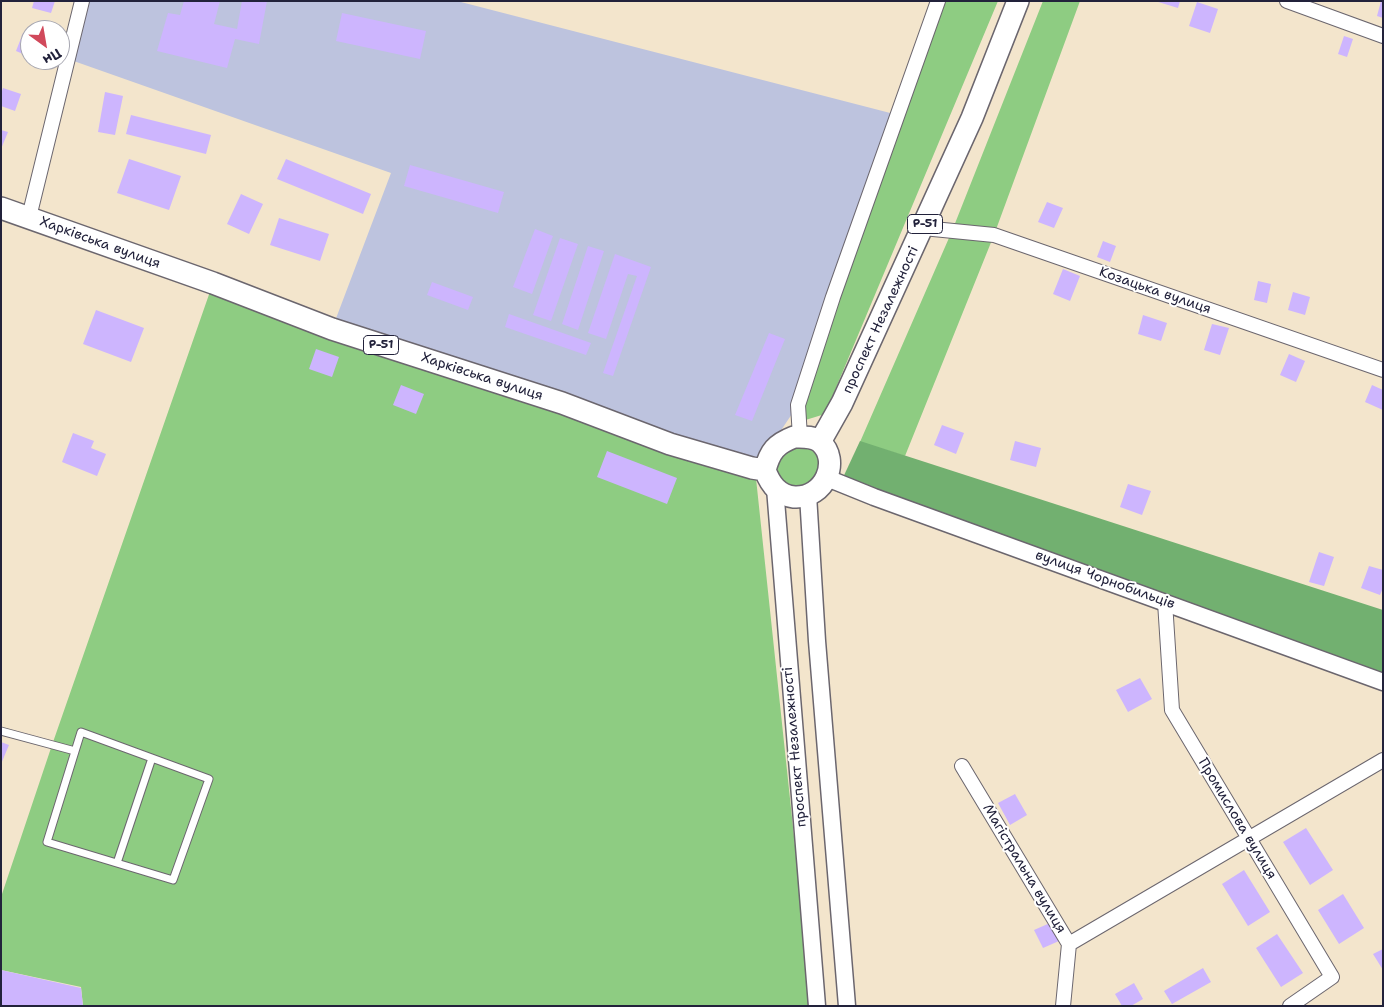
<!DOCTYPE html>
<meta charset="utf-8">
<style>
body{margin:0}
#map{position:relative;width:1384px;height:1007px;overflow:hidden;background:#f3e5cc;font-family:"Shantell Sans",sans-serif}
canvas{display:block}
.frame{position:absolute;inset:0;border:2px solid #22223b;pointer-events:none}
.north{position:absolute;left:20px;top:20px;width:50px;height:50px;box-sizing:border-box;background:#fff;border:1px solid #a7a7b1;border-radius:50%;rotate:148deg;font-size:14px;font-weight:700;line-height:20px;text-align:center;color:#22223b}
.north::after{content:'';display:block;margin:auto;width:18px;height:22px;background:#d1495b;clip-path:polygon(50% 0,100% 100%,50% 72%,0 100%)}
</style>
<div id="map">
<canvas width="1384" height="1007"></canvas>
<div class="frame"></div>
<div class="north">Пн</div>
</div>
<script>
const c = document.querySelector('canvas').getContext('2d');
c.lineJoin = 'round';
function fill(path, color) { c.fillStyle = color; c.fill(path, 'evenodd'); }
function stroke(path, color, width, dash) { c.strokeStyle = color; c.lineWidth = width; c.lineCap = dash ? 'butt' : 'round'; c.setLineDash(dash || []); c.stroke(path); }
function write(font, color, halo, rows, align = 'center') {
  c.font = font + ' "Shantell Sans",sans-serif'; c.lineWidth = 4; c.setLineDash([]); c.textBaseline = 'middle'; c.strokeStyle = halo; c.fillStyle = color; for (const [text, x, y, turn = 0] of rows) {
    c.save(); c.translate(x, y); c.rotate((+turn || 0) * Math.PI / 180); c.textAlign = isNaN(turn) ? turn : align; if (halo) c.strokeText(text, 0, 0); c.fillText(text, 0, 0); c.restore();
  }
}
fill(new Path2D(`
 M82,1H457L898,115L798,405L755,469L332,329L391,173L68,59Z`), '#bdc3de');
fill(new Path2D(`
 M938,1H998L825,414L799,422Z
 M1043,1H1080L994,235L905,456L860,442L952,231Z
 M213,283L755,469L812,1006H83L81,987L1,970V897L52,745Z
 M815,440L827,478L789,496L769,456Z`), '#8ecc82');
fill(new Path2D(`
 M860,441L1383,610V682L840,484Z`), '#72b070');
fill(new Path2D(`
 M34,1H55L51,13L32,8Z
 M184,1H220L214,24L237,29L242,1H267L259,44L235,39L227,68L157,51L168,13L180,15Z
 M1155,1H1180L1178,8Z
 M1381,1H1383V18L1377,16Z
 M1197,2L1218,9L1210,33L1189,26Z
 M342,13L426,31L420,59L336,41Z
 M23,33L30,36V57L16,51Z
 M1344,36L1353,39L1347,57L1338,54Z
 M3,88L21,94L15,111L1,106V94Z
 M105,92L123,96L115,135L98,132Z
 M131,115L211,135L206,154L126,134Z
 M1,130L8,132L1,149Z
 M129,159L181,176L169,210L117,193Z
 M286,159L371,194L363,214L277,179Z
 M410,165L504,192L498,213L404,186Z
 M241,194L263,204L249,234L227,224Z
 M1047,202L1063,208L1054,228L1038,222Z
 M279,218L329,234L320,261L270,245Z
 M535,229L553,236L532,294L513,287Z
 M560,238L578,244L551,321L533,315Z
 M1103,241L1116,246L1110,262L1097,257Z
 M588,246L604,251L578,330L562,324Z
 M615,254L651,267L613,376L603,373L637,276L628,274L606,339L588,333Z
 M1063,269L1080,276L1070,301L1053,294Z
 M1258,281L1271,284L1267,303L1254,300Z
 M432,282L473,297L468,310L427,295Z
 M1293,292L1310,297L1305,315L1288,310Z
 M96,310L144,328L131,362L83,344Z
 M509,314L591,343L586,355L505,327Z
 M1143,315L1167,323L1161,341L1138,334Z
 M1212,324L1229,328L1220,355L1204,350Z
 M769,333L785,339L752,421L735,415Z
 M316,349L339,357L332,377L309,369Z
 M1289,354L1305,361L1296,382L1280,375Z
 M401,385L424,394L416,414L393,405Z
 M1372,385L1383,390V410L1365,402Z
 M942,425L964,433L956,454L934,445Z
 M73,433L94,441L91,448L106,454L97,476L62,462Z
 M1015,441L1041,448L1036,467L1010,460Z
 M607,451L677,478L667,504L597,477Z
 M1128,484L1151,491L1142,515L1120,507Z
 M1319,552L1334,557L1324,586L1309,582Z
 M1369,566L1383,570V588L1380,595L1361,588Z
 M1140,678L1152,699L1128,712L1116,690Z
 M1,742L9,745L1,764Z
 M1015,794L1027,815L1010,825L998,803Z
 M1306,828L1333,870L1310,885L1283,842Z
 M1244,870L1270,912L1248,926L1222,884Z
 M1343,894L1364,928L1339,944L1318,910Z
 M1050,923L1059,941L1043,948L1034,930Z
 M1277,934L1303,973L1281,987L1256,948Z
 M1383,949V970L1373,954Z
 M1203,968L1211,982L1172,1004L1164,991Z
 M1,970L81,988L83,1006H1Z
 M1134,983L1143,999L1131,1006H1122L1115,994Z`), '#cdb5fe');
const service = new Path2D(`
 M1,731L75,751
 M81,732L209,779L173,880L47,842Z
 M117,863L152,758`);
const minor = new Path2D(`
 M1287,1L1383,36
 M29,217L82,1
 M923,228L994,235L1383,370
 M800,437L798,405L833,297L938,1
 M1165,602L1172,710L1332,977L1290,1006
 M962,766L1069,944L1063,1006
 M1069,944L1383,760`);
const tertiary = new Path2D(`
 M827,478L874,497L1383,682
 M775,488L817,1006
 M808,495L817,641L847,1006`);
const primary = new Path2D(`
 M1,208L213,283L332,329L562,403L670,444L752,468L765,470
 M794,437C803,437 813,436 820,442C841,460 825,499 794,497C778,495 770,484 765,470C770,451 776,444 794,437Z
 M820,442L842,403L972,118L1018,1`);
stroke(service, '#6b666e', 9);
stroke(minor, '#6b666e', 16);
stroke(tertiary, '#6b666e', 19);
stroke(primary, '#6b666e', 24);
stroke(service, '#fff', 7);
stroke(minor, '#fff', 14);
stroke(tertiary, '#fff', 16);
stroke(primary, '#fff', 21);
for (const [x, y, w] of [
 [925,224,35],
 [381,345,35]
]) { const box = new Path2D(); box.roundRect(x - w / 2, y - 9.5, w, 19, 4); c.fillStyle = '#fff'; c.fill(box); stroke(box, '#22223b', 1); }
write('bold 12px', '#22223b', null, [
 ["Р-51",925,224],
 ["Р-51",381,345]
]);
write('14px', '#22223b', '#fff', [
 ["Харківська вулиця",100,243,20],
 ["Козацька вулиця",1155,291,19],
 ["проспект Незалежності",881,320,-65],
 ["Харківська вулиця",482,377,18],
 ["вулиця Чорнобильців",1105,580,20],
 ["проспект Незалежності",795,747,-95],
 ["Промислова вулиця",1237,819,59],
 ["Магістральна вулиця",1024,869,59]
]);
</script>
